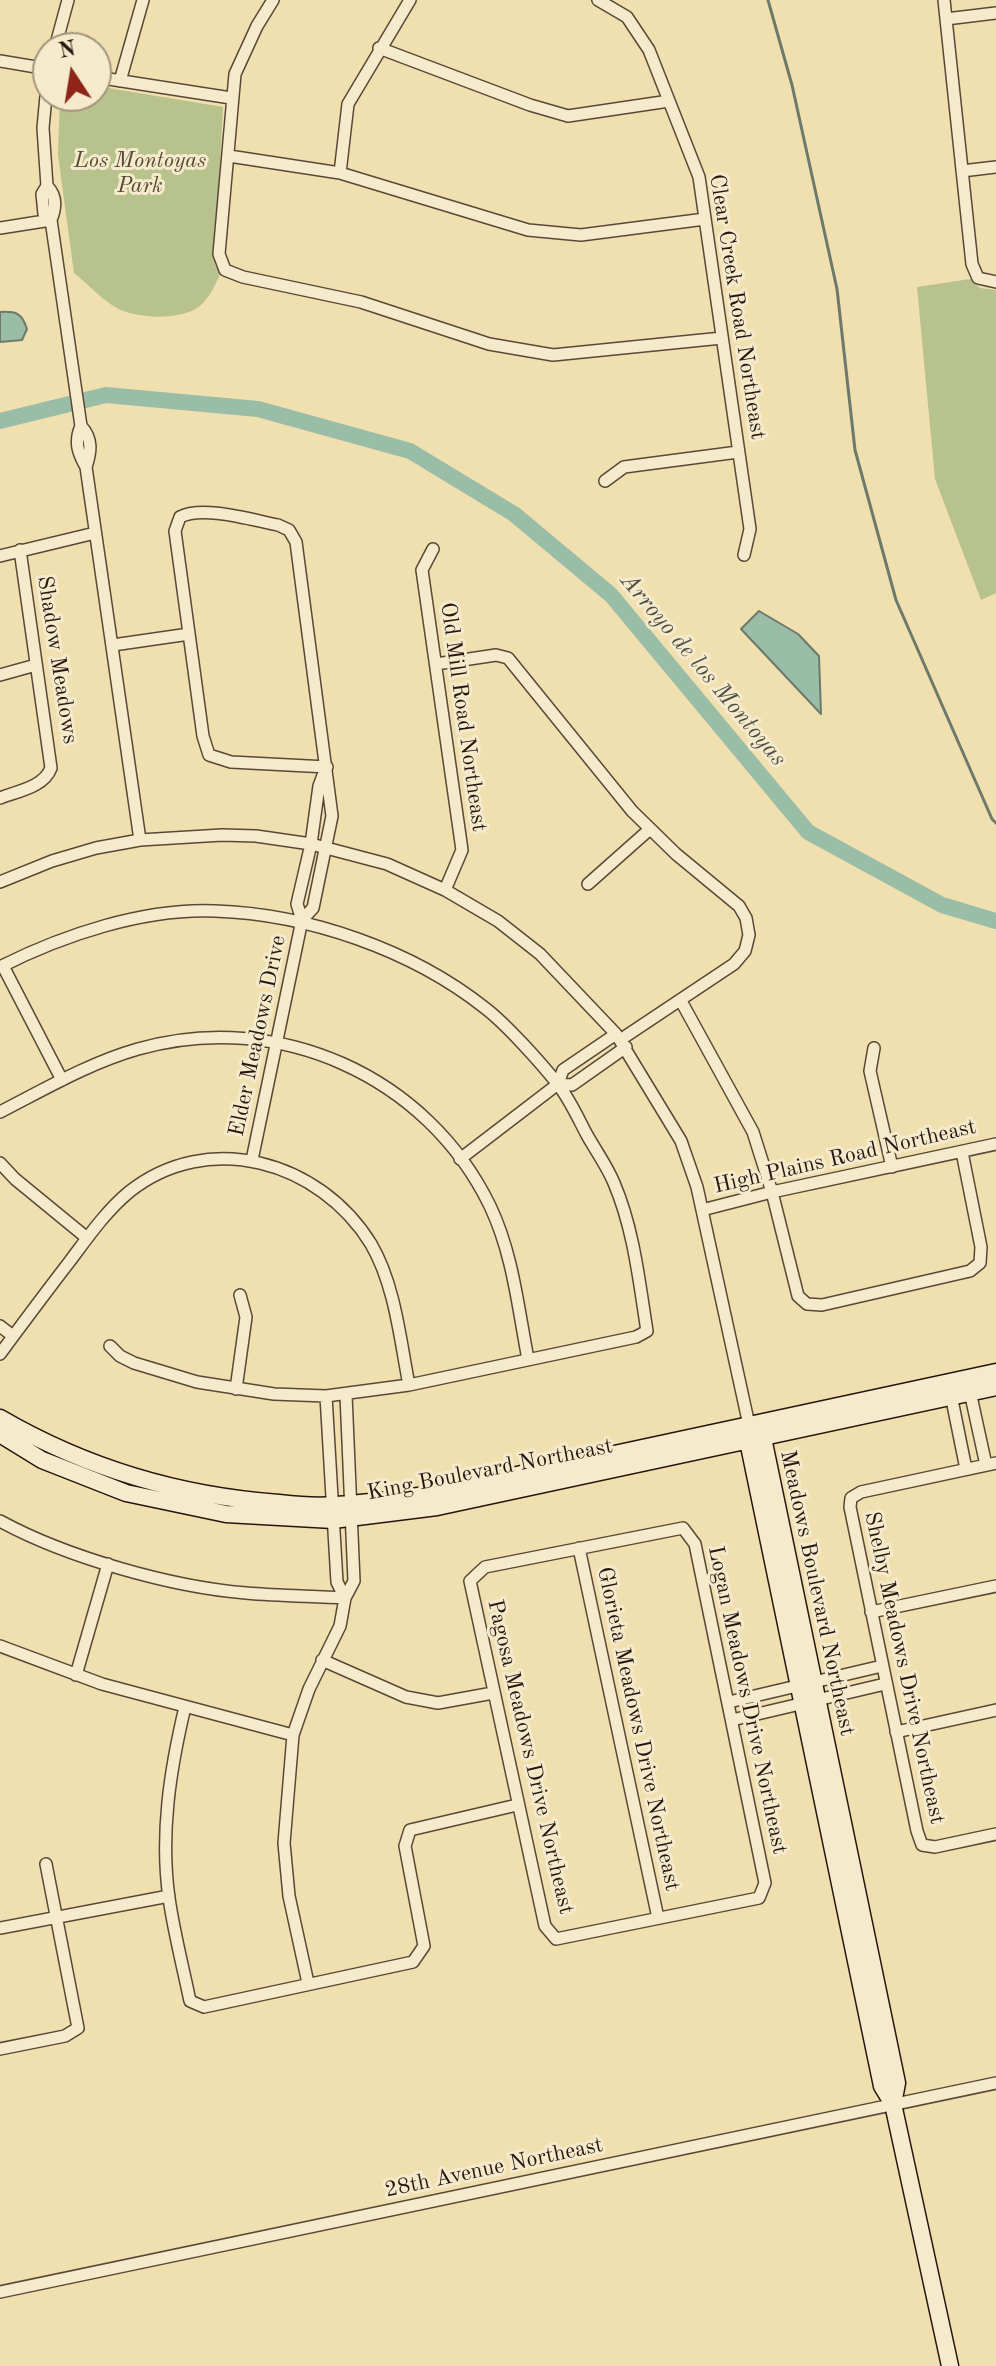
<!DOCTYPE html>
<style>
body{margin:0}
#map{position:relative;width:996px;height:2366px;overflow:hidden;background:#f0dfaf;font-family:"Old Standard TT",serif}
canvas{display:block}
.north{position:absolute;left:32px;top:32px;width:80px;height:80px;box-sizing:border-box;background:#f5eacb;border:2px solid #a39580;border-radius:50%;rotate:348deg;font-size:22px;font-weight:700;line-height:32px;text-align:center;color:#27160f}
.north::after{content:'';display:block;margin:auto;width:28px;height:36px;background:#8f2418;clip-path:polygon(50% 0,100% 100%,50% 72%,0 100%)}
</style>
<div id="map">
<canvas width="996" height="2366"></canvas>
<div class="north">N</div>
</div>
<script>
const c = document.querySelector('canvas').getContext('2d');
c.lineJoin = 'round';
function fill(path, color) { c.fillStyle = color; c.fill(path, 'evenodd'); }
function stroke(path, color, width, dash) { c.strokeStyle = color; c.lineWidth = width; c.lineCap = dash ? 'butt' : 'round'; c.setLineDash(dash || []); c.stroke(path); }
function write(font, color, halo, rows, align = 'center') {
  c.font = font + ' "Old Standard TT",serif'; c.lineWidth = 6; c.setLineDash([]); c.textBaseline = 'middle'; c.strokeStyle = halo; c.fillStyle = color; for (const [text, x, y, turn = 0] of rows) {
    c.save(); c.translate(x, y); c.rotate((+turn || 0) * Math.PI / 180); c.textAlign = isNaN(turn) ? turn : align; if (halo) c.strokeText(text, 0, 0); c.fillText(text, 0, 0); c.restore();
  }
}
fill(new Path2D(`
 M96,86L223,107L215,264L220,274C215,286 210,296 201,305C184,321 136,319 117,308C101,299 89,285 74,273L58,155L60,96H96Z
 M970,279L980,288L996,290V593L981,600L935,479L917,287Z`), '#b8c28c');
const water = new Path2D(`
 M0,312C16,311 22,313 27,329L22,340L0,342Z
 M759,611L798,634L819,656L821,714L741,629Z`);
fill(water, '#9abda8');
stroke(water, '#6c7a6b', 2);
stroke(new Path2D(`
 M768,0L792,85L837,289L855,450L896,600L992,819L996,823`), '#6c7a6b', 3);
stroke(new Path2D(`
 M0,421L106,395L258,409L410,451L514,514L611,595L808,832L942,905L996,921`), '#9abda8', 16);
const street = new Path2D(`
 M273,0L257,26L235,74L219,254L225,270L243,277L361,302L489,344L553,355L722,338
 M598,0L627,17L649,50L699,177L750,529L744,555
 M944,0L972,264L978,278L996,282
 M946,19L996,13
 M55,48L68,0
 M379,48L530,105L568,116L669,101
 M0,61L48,69
 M48,75L43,128L47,186L42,194L44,214L51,220
 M96,77L231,98
 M120,81L143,0
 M229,156L340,173L528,230L581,235L705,219
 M962,171L996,167
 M340,173L348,104L410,0
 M47,186C57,196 56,208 51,220L81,426C74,442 78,453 86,467L140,840
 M0,228L51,220
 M81,426C93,439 91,452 86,467
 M605,481L624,467L738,452
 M433,549L422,570L462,850L445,890
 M0,556L95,533
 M113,645L189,634
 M436,664L496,655L508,658L632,811L676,854L739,906L746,918L749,935L745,951L734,964L620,1040
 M0,675L36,665
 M0,798C18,791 44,787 51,768L20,550
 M0,882L52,861L96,848L140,840L222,835L256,836L311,844L387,864L445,890L498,921L540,954L616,1034L681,1141L697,1187L749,1425
 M588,884L650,829
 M302,920L313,908L332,816L296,542L289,530L278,525C252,520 202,505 180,517L175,531L203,736L209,755L231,762L327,767
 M3,966L62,1080
 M0,967C63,935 144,908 215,911C308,914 412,950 485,1008C506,1024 540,1062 557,1083C569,1098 578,1118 587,1135C596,1151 607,1166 614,1183C634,1230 639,1281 647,1331L636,1337L409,1385L326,1396L274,1394L197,1382L134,1363L120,1356L110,1346
 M681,1001L753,1132L772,1192L798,1296L807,1304L822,1305L970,1271L980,1263L981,1247L962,1152
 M874,1048L870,1071L892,1167
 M558,1084L572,1085L626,1047
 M0,1112C45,1089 89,1063 138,1049C278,1009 427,1076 490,1206C513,1254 518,1308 528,1359
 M460,1159L558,1084L563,1070L616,1034
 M252,1160L302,920L297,904L311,844L319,786L325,770
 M0,1163L15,1179L87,1238
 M702,1210L772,1192L996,1144
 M0,1326L13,1336
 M0,1354C23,1323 46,1292 70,1261C88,1237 106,1211 129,1192C208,1129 320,1161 371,1244C395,1285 400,1339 409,1385
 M969,1387L986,1465
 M236,1389L246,1317L240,1295
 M950,1390L966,1469
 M326,1396L337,1582L345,1598
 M996,1463L861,1492L851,1498L850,1507L917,1831L922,1845L935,1847L996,1834
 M0,1521C66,1557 171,1587 246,1593C279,1596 312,1596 345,1598
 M683,1528L695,1544L765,1883L759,1898L556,1939L545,1926L470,1581L485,1567Z
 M579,1548L658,1918
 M871,1612L996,1586
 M0,1646L102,1684L293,1735
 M322,1660L406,1697L438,1703L493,1693
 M76,1675L108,1564
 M729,1702L882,1666
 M185,1707C170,1770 160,1834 169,1898C174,1933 183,1967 190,2001L204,2007L413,1962L424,1946L405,1846L410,1830L517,1805
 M732,1720L885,1684
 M896,1732L996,1710
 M0,1928L169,1896
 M308,1983L289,1896L284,1843L293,1735L309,1689L340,1626L345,1598L354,1581L346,1395
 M0,2049L65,2036L78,2028L46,1864
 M0,2292L996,2083`);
const secondary = new Path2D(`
 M0,1418C86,1468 181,1496 279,1503C297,1505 316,1507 334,1505C362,1504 391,1499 419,1496L996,1372
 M748,1431V1441L882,2086L893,2104L950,2366
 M756,1431L763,1438L897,2083L893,2104
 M0,1434L42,1460L126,1493L226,1514L333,1520L437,1507L996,1387`);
stroke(street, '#594837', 14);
stroke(secondary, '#27160f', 19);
stroke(street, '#f5eacb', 11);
stroke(secondary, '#f5eacb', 16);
write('italic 22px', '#524a34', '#f5eacb', [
 ["Los Montoyas",140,161],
 ["Park",140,186]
]);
write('22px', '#27160f', '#f5eacb', [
 ["Clear Creek Road Northeast",737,307,81],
 ["Shadow Meadows",57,660,81],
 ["Old Mill Road Northeast",463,717,82],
 ["Elder Meadows Drive",258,1036,-78],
 ["High Plains Road Northeast",845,1157,-13],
 ["King Boulevard Northeast",490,1470,-11],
 ["Meadows Boulevard Northeast",817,1593,78],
 ["Shelby Meadows Drive Northeast",904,1668,78],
 ["Logan Meadows Drive Northeast",747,1700,78],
 ["Glorieta Meadows Drive Northeast",638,1729,78],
 ["Pagosa Meadows Drive Northeast",530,1757,77],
 ["28th Avenue Northeast",494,2168,-12]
]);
write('italic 24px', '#4f5045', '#f5eacb', [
 ["Arroyo de los Montoyas",703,670,50]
]);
</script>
